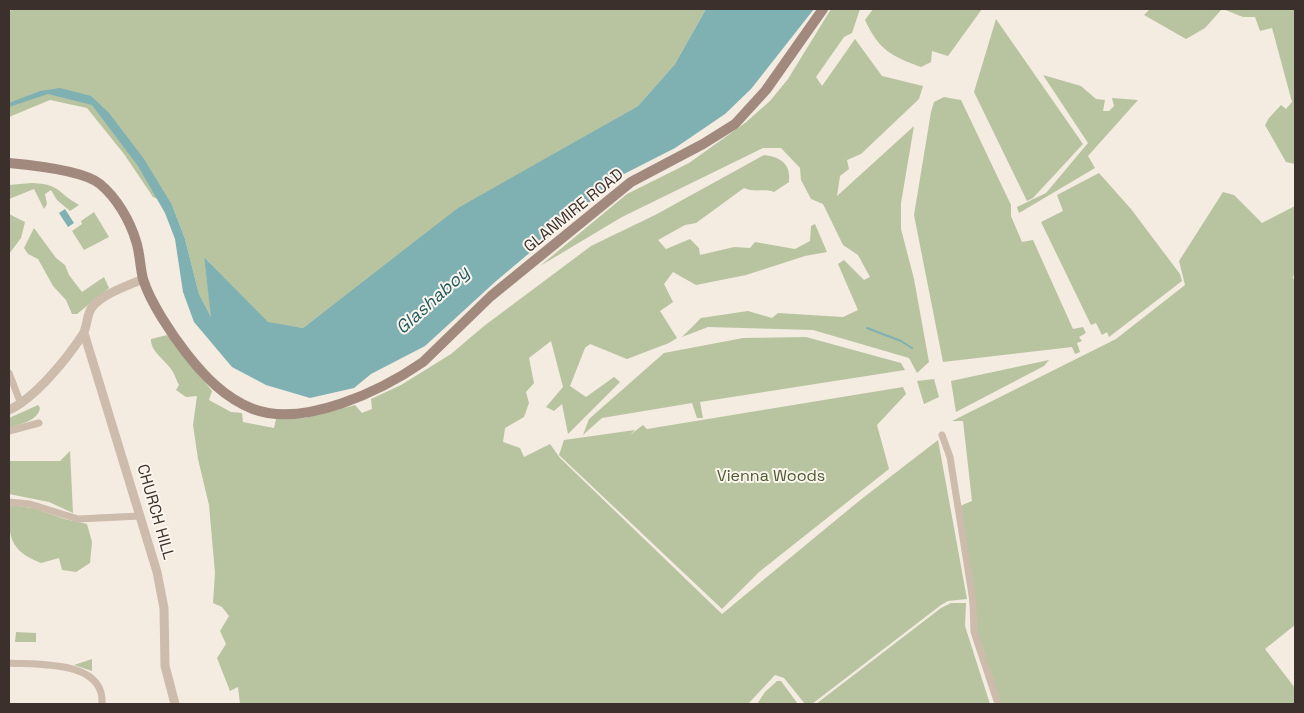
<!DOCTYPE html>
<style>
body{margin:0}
#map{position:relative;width:1304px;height:713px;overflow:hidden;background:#f4ebe1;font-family:"Space Grotesk",sans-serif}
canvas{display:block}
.frame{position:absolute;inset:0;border:10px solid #3b302b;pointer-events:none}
</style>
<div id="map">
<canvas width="1304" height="713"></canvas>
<div class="frame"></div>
</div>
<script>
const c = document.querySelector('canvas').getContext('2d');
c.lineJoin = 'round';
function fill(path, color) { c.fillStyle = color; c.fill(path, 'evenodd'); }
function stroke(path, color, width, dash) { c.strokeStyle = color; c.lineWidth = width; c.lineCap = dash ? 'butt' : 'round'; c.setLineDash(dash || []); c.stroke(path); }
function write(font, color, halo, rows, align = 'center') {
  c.font = font + ' "Space Grotesk",sans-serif'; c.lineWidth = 4; c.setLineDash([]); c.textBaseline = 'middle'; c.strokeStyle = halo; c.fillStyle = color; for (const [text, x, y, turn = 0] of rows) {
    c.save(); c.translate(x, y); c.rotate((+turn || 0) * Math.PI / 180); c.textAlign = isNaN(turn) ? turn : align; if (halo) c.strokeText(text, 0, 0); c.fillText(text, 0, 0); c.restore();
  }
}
fill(new Path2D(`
 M12,9H706L675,64L638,106L458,209L303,328L268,323L204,257L212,319L199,294L185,239L172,205L153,197L124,154L87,108L50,100L9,117V12Z
 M831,9H860L852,33L844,37L816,77L822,86L855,39L882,76L923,86L919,99L861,154L847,160L849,169L840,176L837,196L914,126L901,203V229L914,279L929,362L917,373L909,358L813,330L708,327L682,337L701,318L748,311L772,318L778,313L843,317L858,310L838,264L844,260L864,280L870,277L858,255L843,245L823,204L811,199L801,180L800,168L781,148H763L622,217L540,266L627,194L689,163L745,123L770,101L788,79Z
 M873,9H982L948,56L932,51L931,62L921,67C891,56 879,50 865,20Z
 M1150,9H1222L1205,28L1186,39L1144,15Z
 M1223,9H1295V164L1286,162L1265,125L1269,118L1281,105L1286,109L1292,102L1272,28L1260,31L1255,17H1243Z
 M996,19L1083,144L1033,198L1027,201L974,92Z
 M1043,75L1081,86L1096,99L1105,100L1103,111H1109L1114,106L1112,98L1138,100L1088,156L1095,168L1019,213L1017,207L1046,193L1088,143Z
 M944,97L961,100L1011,205V216L1022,242L1033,240L1073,329L1083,327L1086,333L1079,337L1082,341L1077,343L1080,352L1075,354L1072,347L943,362L914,215L931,112L934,102Z
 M764,155C781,157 791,164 789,182L774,192C764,188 755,193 744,188L696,223L685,225L658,240L666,249L690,239L699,248L700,255L734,247L750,248L755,242L795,249L810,241L811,226L815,224L827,252L805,256L746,275L696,285L673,272L664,284L673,302L660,311L677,338L669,343L627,359L590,344L585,348L570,386L586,397L614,377L620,382L568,434L562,404L554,411L546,407L563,387L551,341L529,358L534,383L526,392L529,403L524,417L505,428L503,442L520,448L524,457L550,444L560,458L722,614L859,501L938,440L967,599L948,601L941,605L812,704H805L784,678L775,675L748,704H240L238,687L230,691L217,658L226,644L220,631L229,616L222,607L213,603L215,573L209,505L198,459L193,425L197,396L186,397L176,390L179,385C176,380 175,374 171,369C166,361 150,351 151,339L167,335L212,391L209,400L231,412L242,413L243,422L274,428L276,419L305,418L355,405L362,413L372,409L371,399L401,385L451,354L484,326L591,246L657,214Z
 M1099,173L1131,209L1180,274L1182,281L1109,337L1107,332L1102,335L1096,323L1091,325L1041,222L1063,211L1057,195Z
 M31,183C61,184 56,192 79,205L70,211L57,200L51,190L45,194L47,204L44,209L34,189L9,199V185Z
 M1223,192L1234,195L1262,223L1295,206V270L1293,278L1295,281V625L1265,649L1295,688V704H997L971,618L960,506L972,501L963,421H952L1116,339L1185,285L1179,261Z
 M94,212L109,237L84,250L72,231L82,224L81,221Z
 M9,214L25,222L21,238L9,254Z
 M34,228L56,258L65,265L69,275L82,292L104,277L109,288L77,314H72L66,300L53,286L38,259L28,254L24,248Z
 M806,337L901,363L905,370L700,402L703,418H697L692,403L602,418L583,435L589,419L664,353L743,338Z
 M1049,360L1044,366L956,412L951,381Z
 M934,379L939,397L924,404L917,381Z
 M903,387L906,394L877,425L889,469L759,572L722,609L559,455L564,440L635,430L630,435L643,425L647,429Z
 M38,405L40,408C38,421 20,424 9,428V418Z
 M70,451L73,513L49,502L9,494V461H60Z
 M9,505L33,508L65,519L87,524L92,542L90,563L76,572L62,570L59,558L41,563C8,550 9,536 9,505Z
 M951,603H966L965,626L990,704H816L941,608Z
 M16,632L36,633V642H15Z
 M92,659V671L74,665Z
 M777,681H781L798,704H757L765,692Z`), '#b8c4a0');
fill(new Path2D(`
 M706,9H814L751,89L725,114L675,148L622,175L495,282L425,346L371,374L354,388L310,398L266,385L232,367L194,322L183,292L175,239L165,213L138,166L92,105L48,94L9,107V103L40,91L60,88L91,96L109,113L144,159L172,205L185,239L199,294L211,317L204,257L268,322L303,328L458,208L638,106L675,64Z
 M65,209L74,223L68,227L59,213Z`), '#7fb0b2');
stroke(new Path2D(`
 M867,328L901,341L912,348`), '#7fb0b2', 2);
stroke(new Path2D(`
 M9,373L21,404
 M9,431L39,423
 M942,435L950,457L973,601L974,632L998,704
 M9,502L30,504L78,519L140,516
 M9,663C38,665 105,660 102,704`), '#cdbbac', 7);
stroke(new Path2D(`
 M84,333L157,572L164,608L165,666L175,704
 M9,410C35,398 67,359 83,334C88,325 86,314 93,306C105,293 127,286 143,279`), '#cdbbac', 9);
stroke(new Path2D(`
 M9,163C31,165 83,170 100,184C117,198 130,221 136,241C140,253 140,267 143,279C150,302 172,335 187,354C205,377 225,398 253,409C304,428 381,391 423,362L491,296L631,182L703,144L735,124L766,90L823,9`), '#a18a7d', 10);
write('16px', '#3b302b', '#fbf5ee', [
 ["GLANMIRE ROAD",574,211,-39],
 ["CHURCH HILL",155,512,74]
]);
write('16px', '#4a5a2e', '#fbf5ee', [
 ["Vienna Woods",771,477]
]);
write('italic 18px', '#1f5a5e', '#fbf5ee', [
 ["Glashaboy",433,301,-42]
]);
</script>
